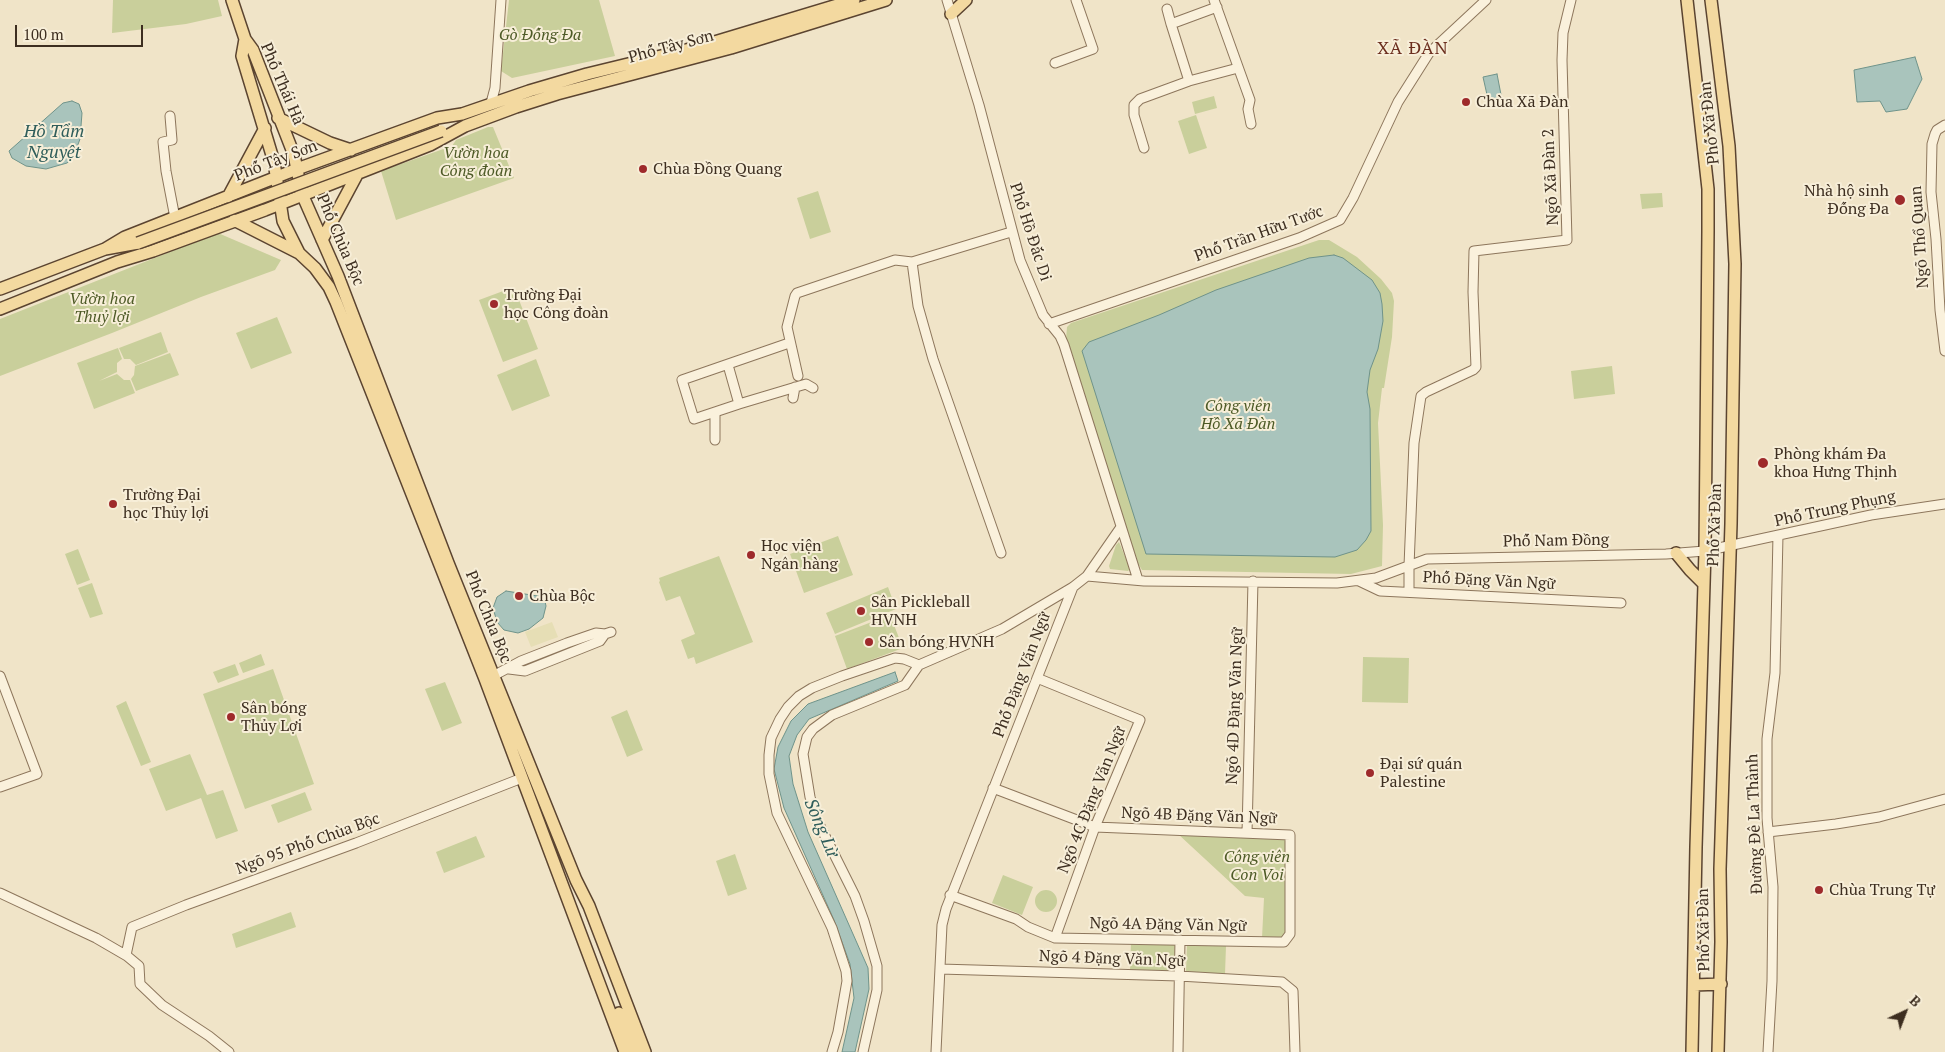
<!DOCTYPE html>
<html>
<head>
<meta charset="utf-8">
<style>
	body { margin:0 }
	#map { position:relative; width:1945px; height:1052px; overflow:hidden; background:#f0e4c8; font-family:"PT Serif",serif }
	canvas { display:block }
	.north { position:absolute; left:1880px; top:987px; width:50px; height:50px; -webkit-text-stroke:4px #f7eed8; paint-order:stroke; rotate:43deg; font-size:14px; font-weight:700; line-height:20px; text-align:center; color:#3d2e20 }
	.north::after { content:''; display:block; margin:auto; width:18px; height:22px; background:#3d2e20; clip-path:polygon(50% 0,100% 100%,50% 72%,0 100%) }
	.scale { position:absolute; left:15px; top:25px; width:128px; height:22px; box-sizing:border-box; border:2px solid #3d2e20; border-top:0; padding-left:6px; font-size:15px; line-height:18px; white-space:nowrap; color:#3d2e20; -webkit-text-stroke:4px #f7eed8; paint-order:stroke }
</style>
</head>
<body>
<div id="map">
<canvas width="1945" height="1052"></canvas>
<div class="north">B</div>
<div class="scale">100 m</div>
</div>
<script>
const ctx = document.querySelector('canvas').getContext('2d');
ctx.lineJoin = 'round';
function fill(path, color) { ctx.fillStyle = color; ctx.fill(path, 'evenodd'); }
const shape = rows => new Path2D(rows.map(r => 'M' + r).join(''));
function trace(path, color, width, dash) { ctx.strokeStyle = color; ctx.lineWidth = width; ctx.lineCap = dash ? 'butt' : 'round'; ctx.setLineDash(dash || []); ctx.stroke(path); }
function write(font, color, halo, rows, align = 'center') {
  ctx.font = font + ' "PT Serif",serif'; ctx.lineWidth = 4; ctx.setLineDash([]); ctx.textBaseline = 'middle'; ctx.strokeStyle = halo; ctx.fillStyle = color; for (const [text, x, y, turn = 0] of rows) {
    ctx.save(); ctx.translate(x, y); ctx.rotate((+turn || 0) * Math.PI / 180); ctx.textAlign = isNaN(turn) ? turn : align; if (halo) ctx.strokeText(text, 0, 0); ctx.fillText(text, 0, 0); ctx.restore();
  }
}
const farmland = shape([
	[552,622,558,637,531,647,525,632]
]);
const green = shape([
	[113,0,218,0,222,16,186,24,112,33],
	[509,0,599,0,615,56,512,78,501,71],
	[1214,96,1217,108,1195,114,1192,102],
	[1196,115,1207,148,1189,154,1178,121],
	[488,127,493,127,514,178,396,220,381,171,452,146,456,140],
	[818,191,831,232,810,239,797,198],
	[1662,193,1663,207,1642,209,1640,194],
	[218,233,281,260,275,270,201,297,112,333,0,376,0,319],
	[1319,240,1329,240,1357,257,1381,279,1392,293,1394,301,1392,337,1384,388,1382,388,1378,423,1383,525,1382,566,1351,574,1142,570,1137,562,1066,340,1067,327,1071,323],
	[514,287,538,349,503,362,479,300],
	[277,317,292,353,251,369,236,333],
	[161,332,168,352,136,365,130,359,124,359,119,348],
	[118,348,122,359,117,363,117,372,99,381,117,374,124,380,130,380,135,393,94,409,77,363],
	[170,353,179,375,136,391,131,379,134,375,135,366],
	[536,359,550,396,512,411,497,375],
	[1612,366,1615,394,1574,399,1571,371],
	[838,536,853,575,804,593,790,554],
	[1119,542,1130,569,1128,571,1110,569,1109,566,1116,545],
	[78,549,90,580,77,585,65,554],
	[719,556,753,642,696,664,694,657,688,659,681,640,695,634,680,596,666,601,659,582,660,581,659,578],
	[92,583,103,614,90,618,78,588],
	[888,587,896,609,835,634,826,613],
	[890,615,903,648,847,669,835,636],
	[261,654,265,665,243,673,239,663],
	[1363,657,1409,658,1408,703,1362,702],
	[235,664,239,675,218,683,213,672],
	[273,669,314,784,245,809,203,694],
	[445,682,462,723,442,731,425,689],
	[126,701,151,762,141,766,116,706],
	[627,710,643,750,627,757,611,717],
	[190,754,207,795,223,790,238,831,216,839,201,798,166,811,149,769],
	[305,792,312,810,278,823,271,805],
	[1178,834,1287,838,1286,934,1282,938,1262,938,1264,898,1245,896],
	[476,836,485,857,444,873,436,852],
	[735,854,747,889,728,896,716,861],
	[1003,875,1033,887,1022,915,992,903],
	'1035 901a11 11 0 1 1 22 0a11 11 0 1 1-22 0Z',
	[291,912,296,927,236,948,232,934],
	[1131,943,1175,945,1174,971,1130,970],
	[1187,945,1226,946,1225,974,1186,972]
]);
const water = shape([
	[1915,57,1922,79,1907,109,1886,112,1880,101,1857,102,1854,70,1915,57],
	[1497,74,1503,105,1490,108,1483,77,1497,74],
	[72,101,79,104,82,113,80,139,73,158,67,163,46,169,26,166,12,158,9,151,63,103,72,101],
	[1334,255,1343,258,1372,280,1380,293,1382,304,1383,321,1378,349,1370,370,1367,392,1370,409,1371,531,1366,540,1357,550,1335,557,1146,554,1082,351,1089,342,1159,315,1216,290,1309,258,1334,255],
	[506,591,544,597,546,606,543,618,529,629,518,633,504,630,497,622,493,608,497,597,506,591],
	[895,672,898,681,809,719,797,735,789,756,793,784,808,832,868,968,869,989,855,1052,842,1052,854,998,850,964,834,920,784,808,774,769,778,747,791,721,808,704,895,672]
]);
const minor = shape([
	[947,0,979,105,1020,260,1043,315,1060,336,1064,345,1138,580],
	[1214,0,1250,100,1248,109,1251,124],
	[1167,9,1171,24],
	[1055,63,1093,49,1076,0],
	[1189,81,1171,24,1217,7],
	[491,103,495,88,501,0],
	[170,116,172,140,163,142,166,171,175,218],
	[1945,125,1937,130,1935,134,1932,144,1931,192,1936,239,1940,310,1945,351],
	[1144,148,1134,115,1134,105,1140,99,1189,81,1238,68],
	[912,262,918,306,933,359,1001,553],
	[1049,324,1299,238,1340,220,1353,198,1398,102,1429,53,1486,0],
	[798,376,787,327,795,296,797,293,895,260,912,262,1011,232],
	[793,398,795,387],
	[739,404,806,384,813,388],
	[715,412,694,419,682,380,789,343],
	[715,440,715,412,739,404,728,365],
	[1087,576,1144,581,1337,583,1376,578,1427,559,1666,554,1705,551,1871,515,1945,504],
	[1359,581,1380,591,1621,603],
	[1409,592,1409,566,1414,443,1421,396,1426,392,1473,370,1476,367,1473,292,1474,251,1567,240,1562,60,1563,33,1571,0],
	[509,669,525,671,600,641,605,634],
	[495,675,521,661,567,643,596,633,605,634,611,632],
	[0,676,37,774,0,787],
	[1037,678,1140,720,1095,827,1055,938],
	[1768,832,1836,824,1879,817,1945,799],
	[1247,833,1253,581],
	[0,893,96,938,127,956,139,966,140,984,162,1005,209,1036,229,1052],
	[950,895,1016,919,1028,927,1055,938,1278,942,1284,942,1290,934,1290,835,1095,827,993,788],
	[126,955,132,927,186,905,356,843,522,778],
	[940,969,1179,976,1282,982,1293,991,1295,1052],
	[832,1052,838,1032,847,981,846,971,832,928,777,813,769,774,769,755,771,738,780,719,788,707,799,696,812,688,842,676,895,658,904,659,919,665],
	[863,1052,877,990,877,966,864,921,855,896,817,820,810,797,803,754,807,737,813,729,832,715,905,685,919,665,1002,629,1073,587,1087,576,1121,527],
	[936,1052,942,925,946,909,1073,587],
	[1178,1052,1180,940],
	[1768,1052,1772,981,1773,887,1767,818,1767,739,1775,673,1778,535]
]);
const major = shape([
	[232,0,245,39,253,50,294,155,302,194,338,276,448,563,576,880,589,906,645,1052],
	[1687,0,1708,189,1708,231,1705,551,1696,847,1692,1052],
	[1711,0,1729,146,1735,264,1731,524,1720,869,1721,942,1718,1052],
	[951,14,966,0],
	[245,39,242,56,274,162,283,221,299,253,315,268,329,287,336,302,485,679,625,1052],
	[278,118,330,143,351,150],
	[228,197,265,128],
	[234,220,299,253],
	[322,240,359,171],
	[105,249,125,237,297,169,437,118,462,114,529,91,587,74,698,47,854,0],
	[0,289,105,249,138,243],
	[0,309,117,262,153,251,265,210,430,145,465,126,516,107,557,94,731,48,886,0],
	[1676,553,1690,570,1703,583],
	[1694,985,1721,984],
	[619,1013,635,1052]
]);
const majorBridge = shape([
	[138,243,441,131]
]);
const markers = [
	[1466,102,5,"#9e2a2b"],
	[643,169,5,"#9e2a2b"],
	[1900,200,6,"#9e2a2b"],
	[494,304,5,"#9e2a2b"],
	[1763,463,6,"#9e2a2b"],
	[113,504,5,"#9e2a2b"],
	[751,555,5,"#9e2a2b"],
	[519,596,5,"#9e2a2b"],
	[861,611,5,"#9e2a2b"],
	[869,642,5,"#9e2a2b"],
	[231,717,5,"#9e2a2b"],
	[1370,773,5,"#9e2a2b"],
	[1819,890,5,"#9e2a2b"]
];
const parkNames = [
	["Gò Đống Đa",540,35],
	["Vườn hoa",476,153],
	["Công đoàn",476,171],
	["Vườn hoa",102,299],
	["Thuỷ lợi",102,317],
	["Công viên",1238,406],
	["Hồ Xã Đàn",1238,424],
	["Công viên",1257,857],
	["Con Voi",1257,875]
];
const streetNames = [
	["Phố Tây Sơn",671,47,-15],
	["Phố Thái Hà",282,84,67],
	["Phố Xã Đàn",1710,123,-96],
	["Phố Tây Sơn",276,161,-21],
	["Ngõ Xã Đàn 2",1551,177,-93],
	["Phố Hồ Đắc Di",1030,232,72],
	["Phố Trần Hữu Tước",1259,234,-20],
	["Ngõ Thổ Quan",1920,237,-94],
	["Phố Chùa Bộc",340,240,67],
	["Phố Trung Phụng",1835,509,-12],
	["Phố Xã Đàn",1715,525,-88],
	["Phố Nam Đồng",1556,541,-1],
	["Phố Đặng Văn Ngữ",1489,581,3],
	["Phố Chùa Bộc",488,617,68],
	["Phố Đặng Văn Ngữ",1022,675,-69],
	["Ngõ 4D Đặng Văn Ngữ",1235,706,-88],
	["Ngõ 4C Đặng Văn Ngữ",1092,800,-68],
	["Ngõ 4B Đặng Văn Ngữ",1199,816,2],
	["Đường Đê La Thành",1755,824,-92],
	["Ngõ 95 Phố Chùa Bộc",308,844,-20],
	["Ngõ 4A Đặng Văn Ngữ",1168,925,1],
	["Phố Xã Đàn",1704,930,-91],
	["Ngõ 4 Đặng Văn Ngữ",1112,959,2]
];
const poiNames = [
	["Chùa Xã Đàn",1476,102],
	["Chùa Đồng Quang",653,169],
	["Nhà hộ sinh",1889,191,"right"],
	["Đống Đa",1889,209,"right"],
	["Trường Đại",504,295],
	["học Công đoàn",504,313],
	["Phòng khám Đa",1774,454],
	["khoa Hưng Thịnh",1774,472],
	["Trường Đại",123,495],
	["học Thủy lợi",123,513],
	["Học viện",761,546],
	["Ngân hàng",761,564],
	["Chùa Bộc",529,596],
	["Sân Pickleball",871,602],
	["HVNH",871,620],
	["Sân bóng HVNH",879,642],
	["Sân bóng",241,708],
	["Thủy Lợi",241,726],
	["Đại sứ quán",1380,764],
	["Palestine",1380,782],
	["Chùa Trung Tự",1829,890]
];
const neighbourhoodNames = [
	["XÃ ĐÀN",1413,49]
];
const waterNames = [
	["Hồ Tẩm",54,132],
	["Nguyệt",54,153],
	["Sông Lừ",821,828,67]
];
fill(farmland, '#e6deb5');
fill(green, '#c9cf9b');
fill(water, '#a9c4bc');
trace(water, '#6f938a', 1);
trace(minor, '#8d765c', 11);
trace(major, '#5b4430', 14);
trace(minor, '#faf1dc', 9);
trace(major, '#f3d9a0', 11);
trace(majorBridge, '#5b4430', 14, []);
trace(majorBridge, '#f3d9a0', 11);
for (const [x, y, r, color] of markers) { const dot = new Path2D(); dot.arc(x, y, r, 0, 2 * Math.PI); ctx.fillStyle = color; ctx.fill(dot); trace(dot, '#f7eed8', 2); }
write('italic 16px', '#4d5a26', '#f7eed8', parkNames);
write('16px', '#3d2e20', '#f7eed8', streetNames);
write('16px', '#3d2e20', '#f7eed8', poiNames, 'left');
ctx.letterSpacing = '1px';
write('18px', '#6b2e1e', '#f7eed8', neighbourhoodNames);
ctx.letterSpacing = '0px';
write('italic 18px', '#2f5d5a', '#f7eed8', waterNames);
</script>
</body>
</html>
